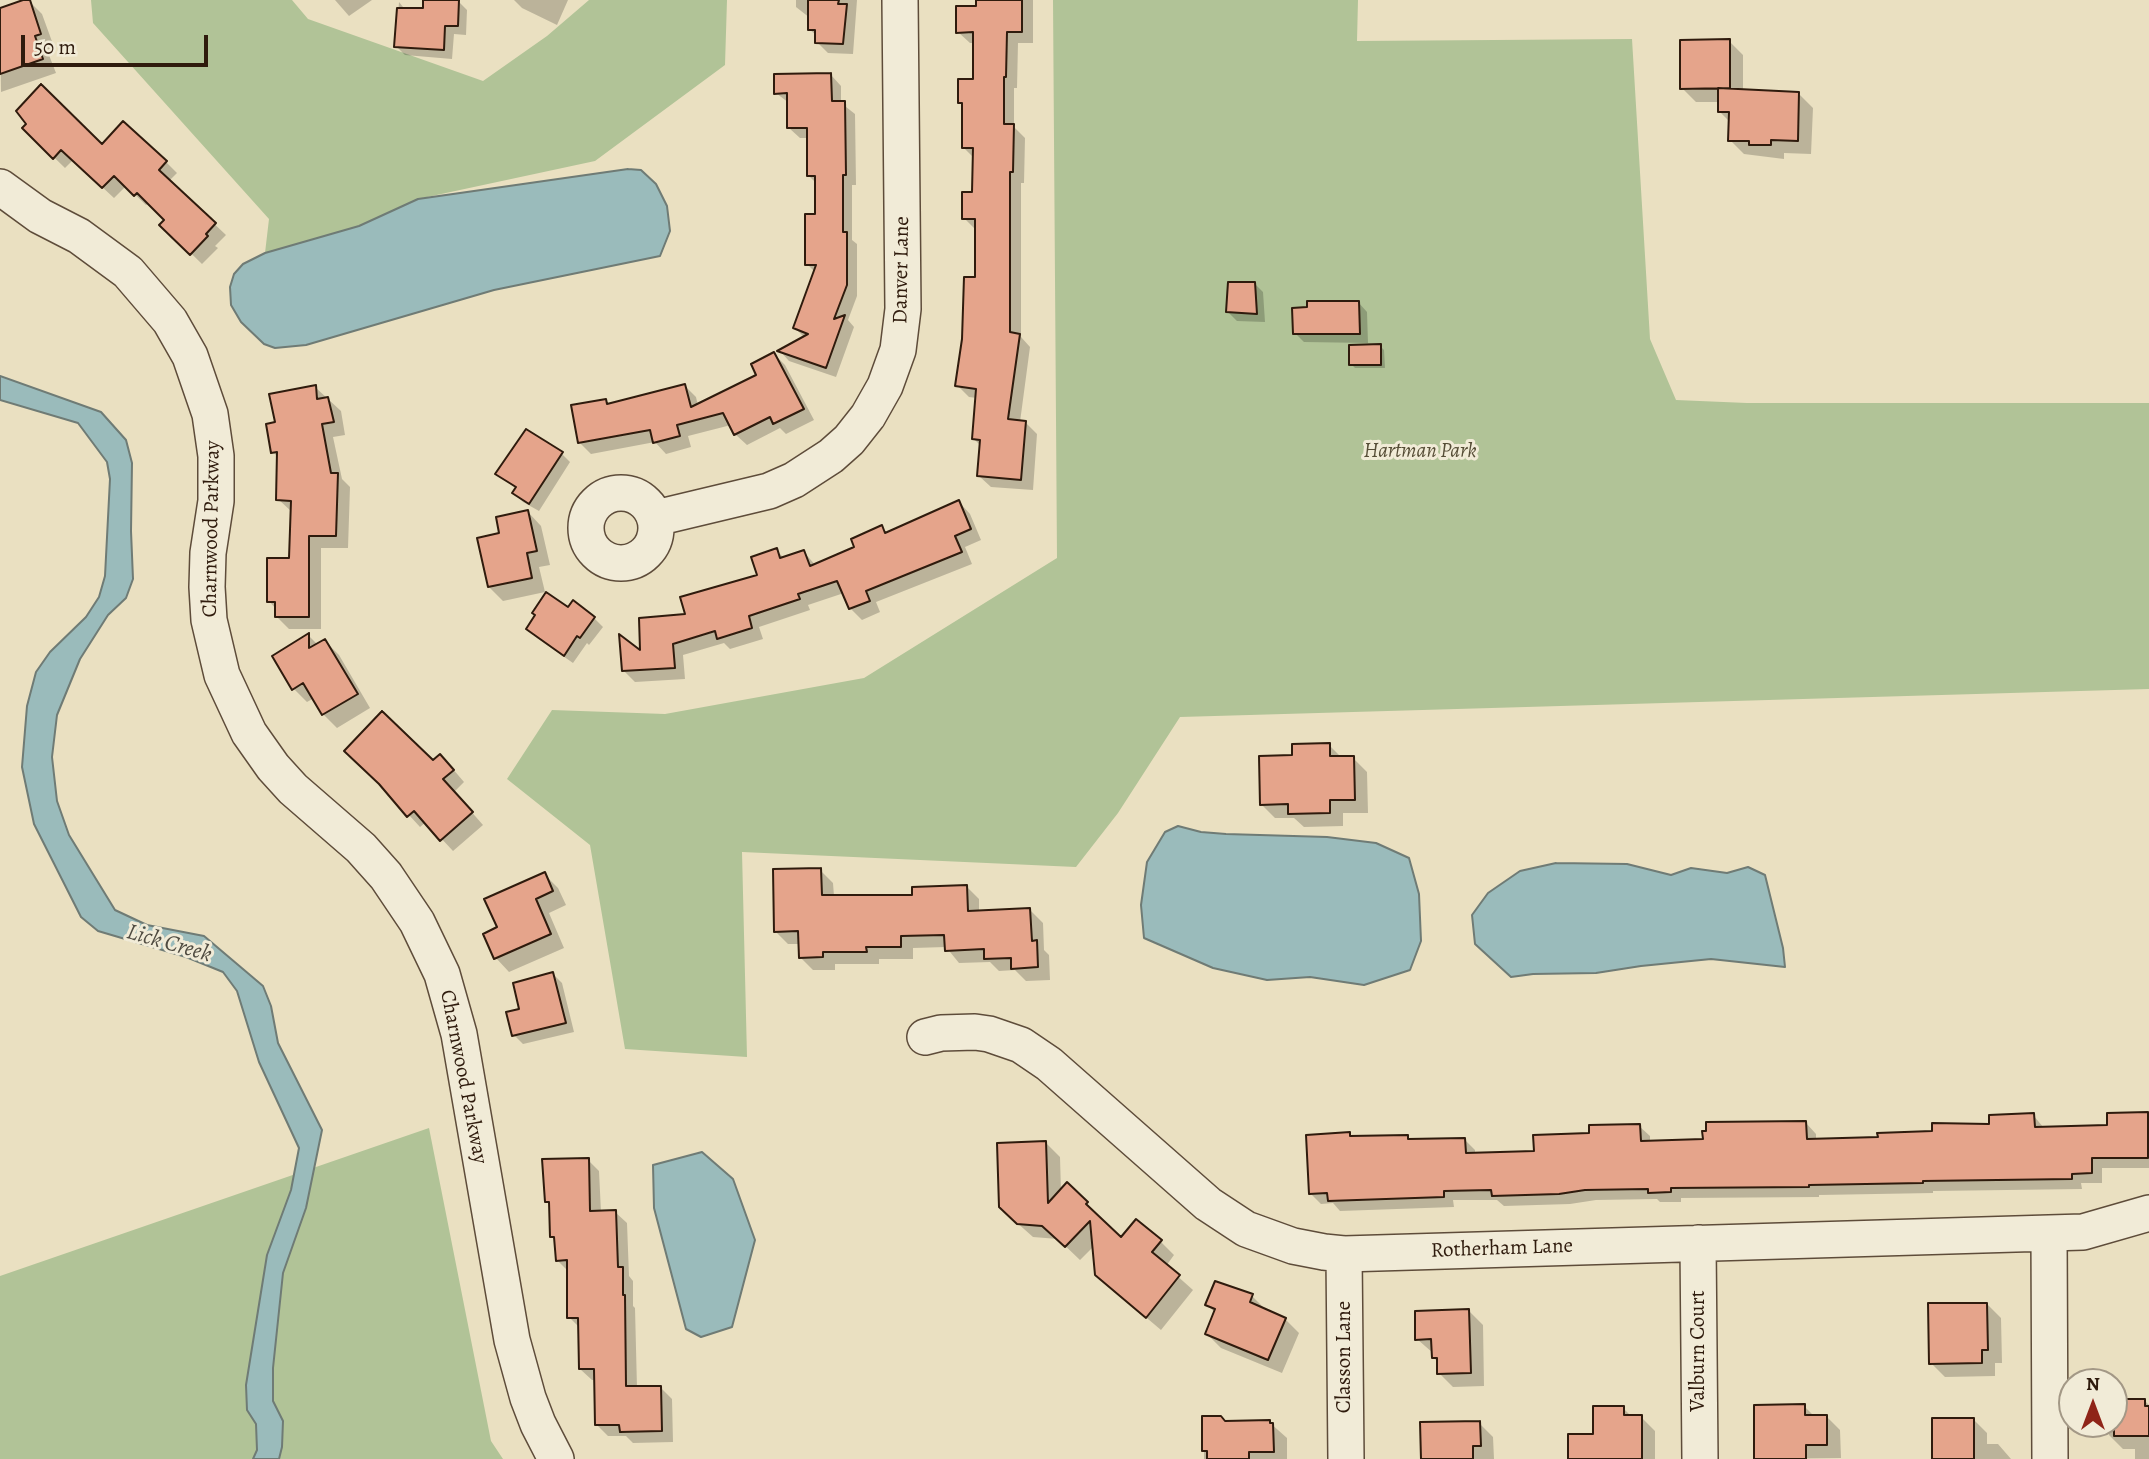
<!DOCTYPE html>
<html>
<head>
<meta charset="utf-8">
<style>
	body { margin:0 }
	#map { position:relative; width:2149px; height:1459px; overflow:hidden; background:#eae0c1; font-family:Alegreya,serif }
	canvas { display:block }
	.north { position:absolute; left:2058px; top:1368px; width:70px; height:70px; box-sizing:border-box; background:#f1ebd7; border:2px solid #a39886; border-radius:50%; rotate:0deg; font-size:19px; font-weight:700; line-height:28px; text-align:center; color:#2f1b0d }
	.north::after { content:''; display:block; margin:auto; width:24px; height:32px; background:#8f2418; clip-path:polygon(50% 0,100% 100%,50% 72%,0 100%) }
	.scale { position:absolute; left:21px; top:35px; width:187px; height:32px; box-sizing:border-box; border:4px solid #2f1b0d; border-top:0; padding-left:9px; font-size:21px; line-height:24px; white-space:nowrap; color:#2f1b0d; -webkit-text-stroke:5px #f1ebd7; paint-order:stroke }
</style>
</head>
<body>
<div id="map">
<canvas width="2149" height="1459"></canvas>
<div class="north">N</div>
<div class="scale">50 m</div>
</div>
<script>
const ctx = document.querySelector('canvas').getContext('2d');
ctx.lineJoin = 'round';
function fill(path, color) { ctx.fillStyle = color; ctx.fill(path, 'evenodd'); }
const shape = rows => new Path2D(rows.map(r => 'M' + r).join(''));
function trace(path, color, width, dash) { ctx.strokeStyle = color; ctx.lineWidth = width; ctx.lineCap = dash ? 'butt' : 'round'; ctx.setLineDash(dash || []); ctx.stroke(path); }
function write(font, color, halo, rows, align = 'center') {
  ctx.font = font + ' Alegreya,serif'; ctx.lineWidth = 6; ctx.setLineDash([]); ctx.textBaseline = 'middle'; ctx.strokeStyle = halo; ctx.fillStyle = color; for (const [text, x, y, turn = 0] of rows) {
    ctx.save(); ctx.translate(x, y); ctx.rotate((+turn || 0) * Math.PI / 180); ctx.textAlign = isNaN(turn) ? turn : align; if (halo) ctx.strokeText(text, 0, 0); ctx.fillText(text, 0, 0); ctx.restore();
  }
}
const green = shape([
	[91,0,292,0,308,19,483,81,547,36,589,0,727,0,725,65,595,161,418,199,359,226,265,253,269,219,93,23],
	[1053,0,1358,0,1357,41,1632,39,1650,339,1676,400,1747,403,2149,403,2149,689,1180,717,1118,813,1076,867,742,852,747,1057,625,1049,590,845,507,779,552,710,665,714,864,678,1057,558],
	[429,1128,491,1441,503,1459,0,1459,0,1276]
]);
const water = shape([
	[628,169,641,170,656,184,667,206,670,231,660,256,494,290,306,345,275,348,264,344,241,322,231,305,230,287,234,274,243,264,265,253,359,226,418,199,628,169],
	[0,376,101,412,126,440,132,463,131,531,133,579,126,598,108,615,80,659,57,715,52,757,57,801,69,835,115,910,147,925,204,936,263,986,271,1006,278,1043,322,1130,306,1208,283,1273,273,1368,273,1401,283,1421,282,1447,279,1459,253,1459,257,1450,256,1424,247,1410,246,1385,267,1255,291,1190,299,1148,259,1062,237,991,223,972,186,957,98,931,81,917,34,824,22,767,27,706,36,672,50,652,86,617,99,597,105,576,110,479,107,462,78,423,0,400,0,376],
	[1178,826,1201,832,1226,834,1327,837,1376,843,1409,858,1419,894,1421,941,1410,970,1364,985,1310,977,1267,980,1213,968,1144,938,1141,905,1147,862,1165,832,1178,826],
	[1556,863,1627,864,1671,875,1691,868,1727,873,1748,867,1765,875,1783,948,1785,967,1711,959,1641,966,1596,973,1533,974,1511,977,1475,944,1472,915,1488,893,1520,871,1556,863],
	[702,1152,733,1179,755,1240,732,1327,701,1337,686,1329,654,1208,653,1165,702,1152]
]);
const shadow = shape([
	[28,0,42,14,54,47,47,50,56,73,1,92,0,10],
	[335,0,372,0,349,16],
	[425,0,458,1,467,10,466,35,454,34,452,59,405,55,396,46,399,2,423,32],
	[514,0,568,0,557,25,522,8],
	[796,0,857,0,853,54,828,53,817,42,817,36,809,29,810,18,796,7],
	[978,0,1033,0,1033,43,1018,43,1017,88,1014,88,1014,127,1025,138,1024,183,1021,183,1021,337,1030,347,1020,422,1025,422,1037,434,1033,490,991,487,979,476,981,446,974,439,977,398,969,397,957,385,977,278,977,231,964,218,974,194,974,158,963,147,964,106,960,102,975,81,975,43,970,43,958,32,978,7],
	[1729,41,1743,55,1743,91,1799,94,1813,108,1811,154,1784,153,1784,159,1744,154,1730,140,1730,122,1719,111,1719,102,1696,102,1682,88],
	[831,75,841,86,841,103,855,114,856,185,852,185,852,240,857,244,857,296,848,320,854,327,836,377,789,361,780,351,805,338,795,328,815,272,807,264,816,216,816,183,808,175,808,138,800,138,789,128,789,103,776,93],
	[24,128,166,162,177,173,169,181,226,235,215,246,218,248,202,264,162,225,166,220,149,203,146,205,126,186,114,198,73,160,65,168],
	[1254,283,1263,292,1265,322,1237,321,1228,312],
	[1358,302,1367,312,1368,343,1304,342,1295,333],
	[1380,346,1384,350,1385,368,1355,368,1351,364],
	[774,354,785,365,814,420,786,434,780,428,747,445,735,434,731,425,688,436,691,447,666,454,655,442,591,454,579,442,605,401,610,405,685,386,696,397,698,406,759,375],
	[315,387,341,411,345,435,333,437,342,479,350,487,348,548,321,548,321,629,289,629,276,616,276,609,269,601,291,560,292,512,278,499,279,458,273,452,277,424],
	[561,453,570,462,539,511,523,502,514,493,516,489,498,474],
	[959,502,970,514,981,540,965,547,972,564,876,602,880,612,862,620,850,608,844,593,808,605,810,610,759,627,763,639,730,649,724,643,683,655,685,679,635,682,624,671,687,616,760,577,776,550,784,558,804,552,816,566,856,548,881,527,887,533],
	[528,512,541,526,550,565,539,567,545,592,503,601,489,587,501,534],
	[568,609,594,618,603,627,589,645,587,643,573,663,537,638,528,629],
	[308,635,318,645,325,641,339,655,370,708,337,728,323,714,314,698,307,702,294,689],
	[1329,745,1342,758,1353,758,1367,772,1368,813,1343,813,1343,826,1304,827,1294,818,1275,818,1261,804,1293,757],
	[433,763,452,768,464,782,454,792,483,825,453,851,426,822,420,827,409,815],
	[820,870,833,883,834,896,914,896,966,886,979,899,979,912,1030,910,1043,923,1044,950,1049,955,1050,980,1026,981,1015,970,999,971,990,962,959,963,946,947,913,948,913,959,879,959,879,964,835,964,835,970,813,970,800,957,800,944,788,944,775,931],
	[544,874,558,888,566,905,549,913,564,948,509,972,496,958,499,928],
	[553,974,562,983,574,1032,523,1044,514,1035,522,1011],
	[2149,1113,2149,1168,2102,1168,2102,1183,2081,1183,2082,1189,1933,1191,1933,1193,1819,1195,1819,1197,1681,1198,1681,1202,1660,1202,1657,1199,1596,1200,1570,1204,1504,1206,1497,1200,1453,1200,1454,1207,1340,1211,1333,1203,1321,1204,1310,1193,1349,1134,1353,1138,1407,1136,1412,1141,1465,1140,1475,1150,1475,1155,1535,1153,1591,1135,1639,1126,1650,1136,1650,1142,1704,1141,1806,1123,1816,1134,1816,1141,1879,1139,1933,1132,1991,1126,2033,1115,2044,1128,2109,1126,2109,1114],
	[1046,1143,1060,1157,1061,1192,1068,1185,1122,1239,1160,1241,1174,1255,1166,1266,1193,1290,1161,1330,1096,1275,1094,1246,1080,1260,1058,1239,1033,1237,1015,1221],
	[588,1160,599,1171,601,1212,615,1212,627,1223,629,1276,633,1281,633,1306,635,1308,637,1388,660,1387,672,1399,673,1442,633,1443,626,1436,608,1436,597,1425,596,1380,592,1380,580,1369,580,1328,569,1317,569,1272,557,1260,556,1241,552,1237,551,1205,547,1201],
	[1252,1296,1266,1310,1285,1319,1299,1333,1282,1373,1221,1348,1207,1334,1215,1313,1207,1304],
	[1987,1304,2001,1318,2002,1363,1995,1363,1995,1376,1945,1377,1931,1363],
	[1469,1311,1483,1325,1484,1386,1453,1387,1439,1373,1439,1363,1434,1358,1433,1353,1417,1339],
	[2114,1400,2144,1400,2149,1405,2149,1459,2135,1459,2135,1449,2123,1449,2109,1435,2109,1424,2114,1424],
	[1804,1406,1815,1417,1826,1416,1840,1430,1841,1458,1756,1459],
	[1623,1408,1632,1417,1641,1417,1655,1431,1655,1459,1570,1459],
	[1204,1418,1225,1423,1269,1422,1287,1438,1287,1459,1204,1459],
	[1973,1419,1987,1433,1987,1444,1998,1444,2011,1459,1934,1459],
	[1479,1423,1493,1437,1494,1459,1422,1459]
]);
const building = shape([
	[23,0,30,0,41,34,35,36,43,59,0,74,0,8,23,0],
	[423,0,459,0,458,26,445,26,444,50,394,47,397,8,423,8,423,0],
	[808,0,839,0,838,4,847,4,843,44,815,43,815,30,808,30,808,0],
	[976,0,1022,0,1022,32,1007,32,1006,77,1004,77,1004,124,1014,124,1013,172,1010,172,1010,332,1020,334,1008,419,1026,421,1021,480,977,476,980,440,972,439,976,389,955,386,962,339,964,277,975,277,975,219,962,219,962,192,972,192,973,148,962,148,962,103,958,103,958,79,973,79,973,32,956,33,956,6,976,6,976,0],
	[1730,39,1730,88,1680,89,1680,40,1730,39],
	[831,73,832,101,845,101,846,175,843,175,843,232,847,232,847,285,834,319,845,315,826,368,777,351,808,334,793,328,816,265,805,265,805,214,815,214,815,176,807,176,807,128,787,128,787,93,774,94,774,74,831,73],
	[41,84,102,144,123,121,167,161,159,170,216,223,206,234,208,236,190,255,159,225,164,220,137,193,134,196,114,176,102,188,61,150,53,159,22,128,26,124,16,111,41,84],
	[1718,88,1799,92,1798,141,1771,140,1771,145,1749,145,1749,141,1728,141,1729,112,1718,112,1718,88],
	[1228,282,1255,282,1257,314,1226,312,1228,282],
	[1307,301,1359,301,1360,334,1293,334,1292,308,1307,307,1307,301],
	[1381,344,1381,365,1349,365,1349,345,1381,344],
	[774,352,804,409,773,424,770,417,734,435,723,413,677,425,680,436,653,443,650,430,578,443,571,405,606,399,607,404,685,384,691,407,756,375,751,364,774,352],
	[316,385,317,399,328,397,334,422,322,424,331,473,338,473,336,536,309,536,309,617,275,617,275,602,267,602,267,558,289,558,291,501,276,500,277,452,271,453,266,424,275,422,269,394,316,385],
	[526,429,563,452,529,504,512,493,516,487,495,474,526,429],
	[959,500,971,529,955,536,962,552,866,591,870,601,849,609,837,581,798,594,800,599,749,616,752,628,717,639,715,631,673,644,675,668,622,671,619,634,640,650,639,618,685,614,680,597,757,575,751,557,777,548,780,558,804,550,810,566,854,547,851,539,882,525,885,533,959,500],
	[528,510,537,551,527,553,532,578,488,587,477,538,499,533,496,517,528,510],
	[546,592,568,607,573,600,595,617,580,638,577,636,564,656,526,629,535,615,532,613,546,592],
	[309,633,309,648,325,639,358,694,322,715,303,683,292,690,272,656,309,633],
	[382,711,433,760,440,754,454,770,443,779,473,812,440,841,414,811,407,817,379,784,344,751,382,711],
	[1330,743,1330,756,1354,756,1355,800,1330,800,1330,813,1288,814,1288,804,1260,805,1259,756,1292,755,1292,744,1330,743],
	[821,868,822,895,912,895,912,887,967,885,968,911,1030,908,1032,941,1037,940,1038,967,1011,969,1011,958,984,959,984,949,945,951,944,935,901,936,901,947,866,947,867,952,823,952,823,957,799,958,798,931,774,932,773,869,821,868],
	[545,872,553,891,536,899,551,934,494,959,483,934,497,927,484,899,545,872],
	[553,972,566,1023,512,1036,506,1012,519,1009,513,983,553,972],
	[2148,1112,2148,1158,2092,1158,2092,1173,2072,1174,2072,1179,1923,1181,1923,1183,1809,1185,1809,1187,1671,1188,1671,1192,1648,1193,1648,1189,1585,1190,1559,1194,1492,1196,1491,1190,1444,1191,1444,1197,1328,1201,1327,1193,1309,1194,1306,1135,1350,1132,1350,1136,1408,1135,1408,1139,1465,1138,1466,1153,1534,1151,1533,1135,1589,1133,1589,1125,1640,1124,1641,1141,1703,1139,1702,1131,1706,1131,1706,1122,1806,1121,1807,1139,1878,1137,1877,1133,1932,1131,1932,1123,1989,1124,1989,1115,2034,1113,2035,1127,2107,1125,2107,1113,2148,1112],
	[1046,1141,1048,1203,1067,1182,1088,1202,1086,1204,1121,1237,1136,1219,1162,1240,1152,1252,1180,1275,1146,1318,1095,1275,1090,1221,1065,1247,1042,1226,1017,1224,999,1207,997,1143,1046,1141],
	[589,1158,590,1211,616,1210,618,1267,623,1267,623,1295,625,1295,626,1386,661,1386,662,1431,620,1432,619,1425,595,1425,594,1369,579,1369,578,1318,567,1318,567,1260,556,1261,554,1237,550,1237,549,1202,545,1202,542,1159,589,1158],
	[1215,1281,1253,1294,1250,1302,1286,1318,1268,1360,1205,1334,1215,1309,1205,1305,1215,1281],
	[1928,1303,1987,1303,1988,1350,1982,1350,1982,1363,1929,1364,1928,1303],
	[1469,1309,1471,1373,1437,1374,1437,1358,1432,1358,1431,1339,1415,1340,1415,1311,1469,1309],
	[2114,1399,2145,1399,2145,1406,2149,1406,2149,1436,2114,1436,2114,1399],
	[1805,1404,1805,1415,1827,1415,1827,1445,1806,1445,1806,1459,1754,1459,1754,1405,1805,1404],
	[1593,1406,1624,1406,1624,1415,1642,1415,1642,1459,1568,1459,1568,1434,1593,1434,1593,1406],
	[1202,1416,1221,1416,1225,1421,1270,1420,1270,1423,1273,1423,1274,1452,1249,1452,1249,1459,1207,1459,1207,1451,1202,1451,1202,1416],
	[1932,1418,1974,1418,1974,1459,1932,1459,1932,1418],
	[1480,1421,1481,1446,1473,1446,1473,1459,1421,1459,1420,1422,1480,1421]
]);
const minor = shape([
	[0,187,40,216,79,236,128,272,170,321,190,356,210,414,216,456,216,501,208,553,207,587,209,620,222,675,249,733,273,767,293,789,361,848,386,876,417,922,442,974,459,1034,512,1340,528,1398,538,1424,556,1459],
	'586 528a35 35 0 1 1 70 0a35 35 0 1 1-70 0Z',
	[656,518,769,491,794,480,831,456,849,440,868,416,885,386,898,350,903,309,900,0],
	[925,1037,941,1033,975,1032,989,1034,1021,1045,1049,1064,1208,1204,1246,1229,1293,1246,1324,1252,1344,1254,2049,1233,2083,1232,2149,1213],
	[2049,1233,2050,1459],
	[1698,1243,1700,1459],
	[1344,1254,1346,1459]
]);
const streetNames = [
	["Danver Lane",902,270,-89],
	["Charnwood Parkway",212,529,-89],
	["Charnwood Parkway",463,1077,79],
	["Rotherham Lane",1502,1249,-2],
	["Valburn Court",1699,1351,-90],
	["Classon Lane",1345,1357,-90]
];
const parkNames = [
	["Hartman Park",1420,452]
];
const waterNames = [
	["Lick Creek",169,944,16]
];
fill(green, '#b1c397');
fill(water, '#9abbbb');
trace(water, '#6f7b75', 2);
fill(shadow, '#0003');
fill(building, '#e5a48b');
trace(building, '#2f1b0d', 2);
trace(minor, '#5e4c3a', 38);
trace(minor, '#f1ebd7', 35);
write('21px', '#2f1b0d', '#f1ebd7', streetNames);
write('italic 21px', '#564d36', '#f1ebd7', parkNames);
write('italic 23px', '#4f4b41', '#f1ebd7', waterNames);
</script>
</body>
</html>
